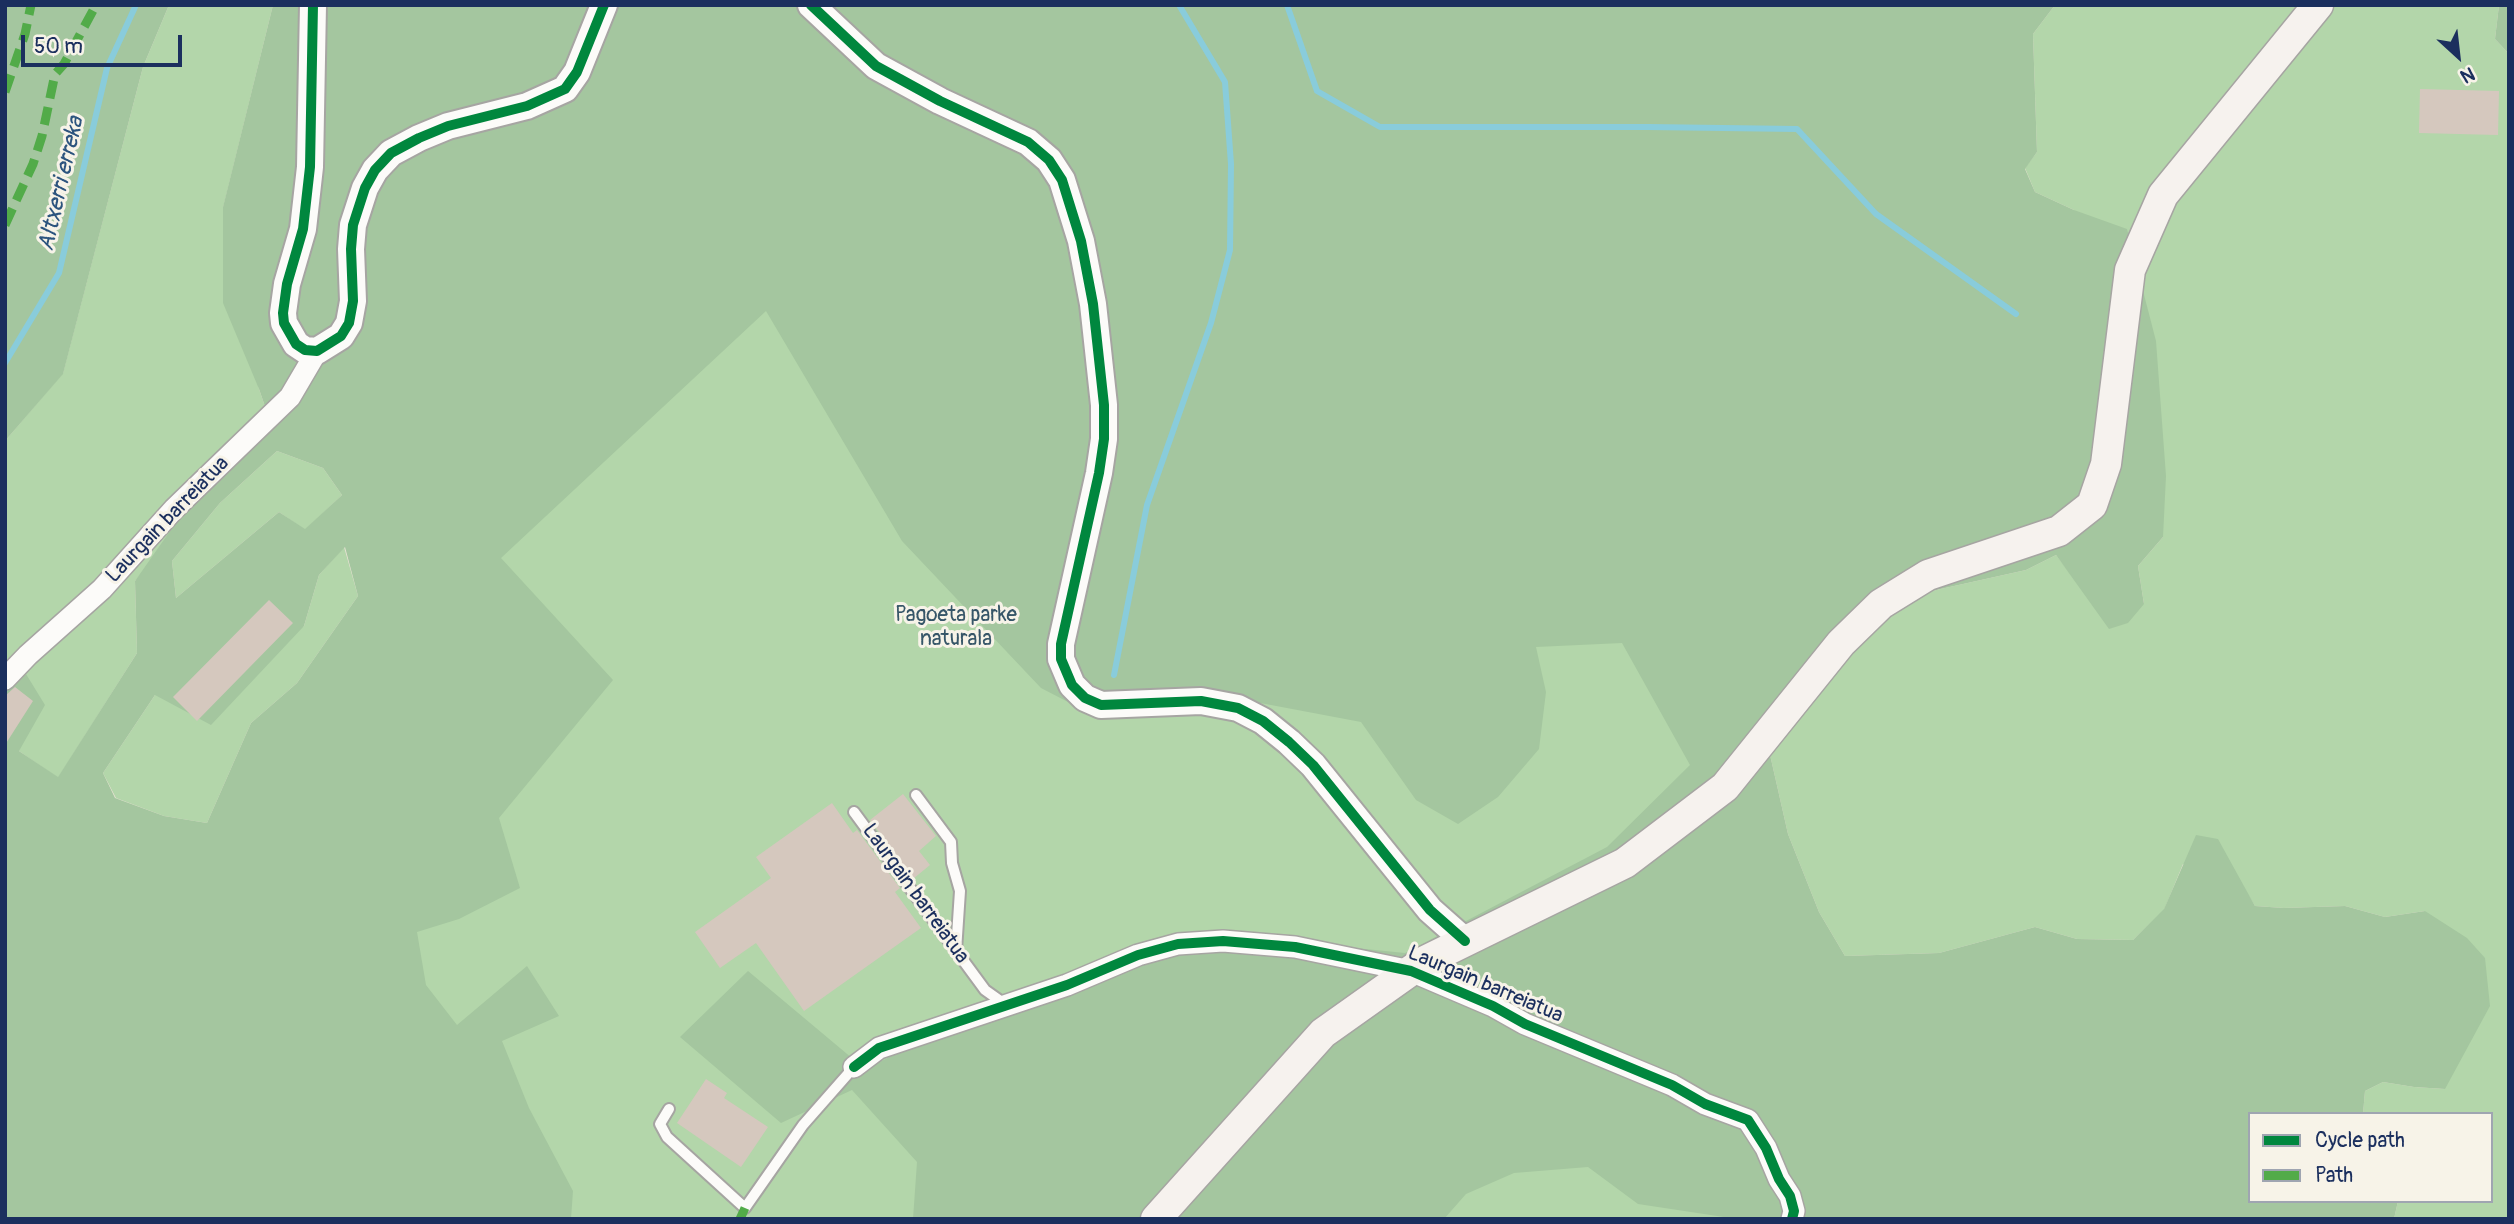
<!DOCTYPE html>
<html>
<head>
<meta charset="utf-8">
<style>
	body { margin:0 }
	#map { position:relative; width:2514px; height:1224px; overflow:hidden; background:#e9e2d4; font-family:Pangolin,sans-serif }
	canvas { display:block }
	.frame { position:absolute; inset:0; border:7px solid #1b2f5e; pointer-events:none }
	.legend { position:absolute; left:2248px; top:1112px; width:245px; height:91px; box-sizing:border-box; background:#f7f3e8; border:2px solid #9fa5b1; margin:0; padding:9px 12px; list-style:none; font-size:21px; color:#1b2f5e }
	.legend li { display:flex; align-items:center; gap:14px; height:35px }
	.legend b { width:35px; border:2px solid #9fa5b1 }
	.north { position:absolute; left:2423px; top:21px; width:70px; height:70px; -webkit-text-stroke:5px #f7f3e8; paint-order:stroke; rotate:153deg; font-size:19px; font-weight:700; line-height:28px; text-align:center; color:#1b2f5e }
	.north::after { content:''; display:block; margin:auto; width:24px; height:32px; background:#1b2f5e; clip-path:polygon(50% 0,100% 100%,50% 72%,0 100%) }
	.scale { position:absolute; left:21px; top:35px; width:161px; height:32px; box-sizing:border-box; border:4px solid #1b2f5e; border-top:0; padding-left:9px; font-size:21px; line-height:24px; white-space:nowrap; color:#1b2f5e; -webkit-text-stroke:5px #f7f3e8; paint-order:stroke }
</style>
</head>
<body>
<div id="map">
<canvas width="2514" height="1224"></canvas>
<div class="frame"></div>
<ul class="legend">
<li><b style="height:9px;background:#00873e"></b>Cycle path</li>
<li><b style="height:9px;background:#52ab49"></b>Path</li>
</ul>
<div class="north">N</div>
<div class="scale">50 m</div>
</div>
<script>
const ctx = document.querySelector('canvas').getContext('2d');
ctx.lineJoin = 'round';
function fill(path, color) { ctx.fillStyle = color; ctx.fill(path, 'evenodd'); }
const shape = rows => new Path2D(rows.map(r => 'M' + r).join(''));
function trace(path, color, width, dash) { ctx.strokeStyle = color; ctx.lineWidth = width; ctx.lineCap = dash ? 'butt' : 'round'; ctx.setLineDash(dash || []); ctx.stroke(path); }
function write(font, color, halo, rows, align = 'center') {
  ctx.font = font + ' Pangolin,sans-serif'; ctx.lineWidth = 6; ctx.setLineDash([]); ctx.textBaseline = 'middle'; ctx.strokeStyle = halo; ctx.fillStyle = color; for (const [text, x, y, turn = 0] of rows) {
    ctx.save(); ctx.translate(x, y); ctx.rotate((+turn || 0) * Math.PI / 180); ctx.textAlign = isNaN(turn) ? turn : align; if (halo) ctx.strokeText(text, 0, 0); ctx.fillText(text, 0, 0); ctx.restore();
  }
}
const green = shape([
	[169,5,273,5,223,208,259,389,271,424,135,581,137,653,58,778,19,751,26,674,5,690,5,441,63,373,143,67],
	[2055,5,2499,5,2495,39,2509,54,2509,1219,2394,1219,2398,1201,2491,1201,2491,1114,2363,1114,2365,1091,2383,1082,2414,1087,2445,1089,2425,911,2385,917,2345,906,2284,908,2255,906,2240,882,2183,864,2164,910,2133,940,2077,939,2035,927,1939,953,1845,956,1819,912,1788,834,1766,737,1859,635,1927,592,2026,570,2056,555,2074,578,2144,604,2138,566,2163,537,2074,210,2035,192,2025,168,2037,152,2033,34],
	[1440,149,1931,1219,5,1219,5,832,247,883,368,589,346,292],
	[277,451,323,468,342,495,305,530,279,512,176,598,172,561,220,503],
	[344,547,358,596,297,683,251,723,207,823,164,816,116,798,103,773,155,695,304,626,319,575]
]);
const forest = shape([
	[5,5,169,5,143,67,63,374,5,441],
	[273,5,2055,5,2033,34,2037,152,2025,169,2035,192,2074,210,2127,229,2156,341,2166,476,2163,537,2138,566,2144,604,2128,623,2109,629,2056,555,2026,570,1927,592,1858,635,1766,737,1788,834,1819,912,1845,956,1939,953,2035,927,2077,939,2133,940,2164,909,2196,835,2218,839,2255,906,2284,908,2345,906,2385,917,2425,911,2467,938,2485,958,2490,1006,2445,1089,2414,1087,2383,1082,2365,1091,2363,1114,2250,1114,2250,1201,2398,1201,2394,1219,1737,1219,1638,1204,1588,1167,1514,1173,1466,1194,1444,1219,913,1219,917,1162,852,1090,781,1123,680,1037,748,971,865,1069,910,1047,1206,933,1405,953,1607,847,1690,765,1622,643,1536,647,1546,692,1539,749,1498,797,1458,824,1416,800,1361,722,1218,695,1070,703,1041,688,902,541,766,311,501,558,613,680,499,818,520,888,459,919,417,932,426,985,457,1025,527,966,559,1016,502,1041,529,1108,573,1191,571,1219,5,1219,5,690,26,674,45,705,19,751,58,777,137,653,135,581,182,514,271,424,259,389,223,303,223,207],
	[277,451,323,468,342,495,305,529,279,512,176,598,172,561,220,503],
	[345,547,358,596,297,683,251,723,207,823,164,816,115,798,103,773,155,695,211,725,304,626,319,575],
	[2499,5,2509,5,2509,54,2495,39]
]);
const stream = shape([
	[1287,5,1317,91,1380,127,1648,127,1797,129,1876,214,2016,314],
	[5,363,59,273,107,68,136,5],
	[1114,675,1147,505,1211,323,1230,250,1231,164,1225,82,1179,5]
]);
const building = shape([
	[2420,89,2499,91,2498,135,2419,133],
	[269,600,293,623,197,721,173,697],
	[15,687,33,701,5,745,5,696],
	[903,794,936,836,919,851,930,865,913,879,870,820],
	[832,803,853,833,857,830,900,888,895,892,921,928,804,1011,756,943,720,968,695,932,771,878,756,857],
	[706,1079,727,1093,724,1098,768,1127,741,1167,677,1123]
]);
const service = shape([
	[916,795,951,842,952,863,960,891,956,951],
	[854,812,985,990,1006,1005],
	[669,1109,660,1124,667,1137,745,1208,803,1125,854,1067]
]);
const minor = shape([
	[5,679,28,655,102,589,174,509,290,397,317,351],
	[854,1067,879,1048,1067,985,1138,955,1178,944,1223,941,1295,947,1411,971,1493,1006,1525,1024,1672,1085,1705,1104,1748,1120,1766,1148,1779,1179,1790,1196,1794,1211,1792,1219]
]);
const tertiary = shape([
	[313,5,310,167,303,229,287,284,283,313,284,323,296,344,305,350,317,351,341,336,349,323,353,301,351,249,353,225,365,188,375,170,391,153,419,138,448,126,527,106,565,89,577,72,604,5],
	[811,5,876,66,940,101,1028,142,1049,160,1062,180,1081,241,1093,304,1104,405,1104,439,1099,473,1061,644,1061,659,1072,685,1085,698,1101,705,1201,701,1238,708,1263,721,1289,742,1313,765,1430,910,1465,941]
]);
const secondary = shape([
	[1156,1219,1323,1033,1423,962,1625,863,1725,787,1841,643,1881,604,1928,575,2059,531,2092,505,2106,464,2130,270,2163,195,2318,5]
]);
const quiet = shape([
	[5,92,25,34,31,5],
	[5,225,33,164,42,136,55,74,64,64,96,5],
	[740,1219,745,1208]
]);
const cycleway = shape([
	[313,5,310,167,303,229,287,284,283,313,284,323,296,344,305,350,317,351,341,336,349,323,353,301,351,249,353,225,365,188,375,170,391,153,419,138,448,126,527,106,565,89,577,72,604,5],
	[811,5,876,66,940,101,1028,142,1049,160,1062,180,1081,241,1093,304,1104,405,1104,439,1099,473,1061,644,1061,659,1072,685,1085,698,1101,705,1201,701,1238,708,1263,721,1289,742,1313,765,1430,910,1465,941],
	[854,1067,879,1048,1067,985,1138,955,1178,944,1223,941,1295,947,1411,971,1493,1006,1525,1024,1672,1085,1705,1104,1748,1120,1766,1148,1779,1179,1790,1196,1794,1211,1792,1219]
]);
const streetNames = [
	["Laurgain barreiatua",168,520,-46],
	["Laurgain barreiatua",915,894,54],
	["Laurgain barreiatua",1485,985,23]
];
const parkNames = [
	["Pagoeta parke",956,616],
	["naturala",956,640]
];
const waterNames = [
	["Altxerri erreka",62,184,-77]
];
fill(green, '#b3d6aa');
fill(forest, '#a4c69f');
trace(stream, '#89ccdb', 6);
fill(building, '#d5c8be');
trace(service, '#a6a5a2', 14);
trace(minor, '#a6a5a2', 24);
trace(tertiary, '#a6a5a2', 30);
trace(secondary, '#a6a5a2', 33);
trace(service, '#fcfbf9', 10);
trace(minor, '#fcfbf9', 21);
trace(tertiary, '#fcfbf9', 26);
trace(secondary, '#f6f2ee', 30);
trace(quiet, '#52ab49', 9, [18, 9]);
trace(cycleway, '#00873e', 10);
write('21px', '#1b2f5e', '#f7f3e8', streetNames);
write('21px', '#365668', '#f7f3e8', parkNames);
write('italic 23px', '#2c547e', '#f7f3e8', waterNames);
</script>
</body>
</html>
